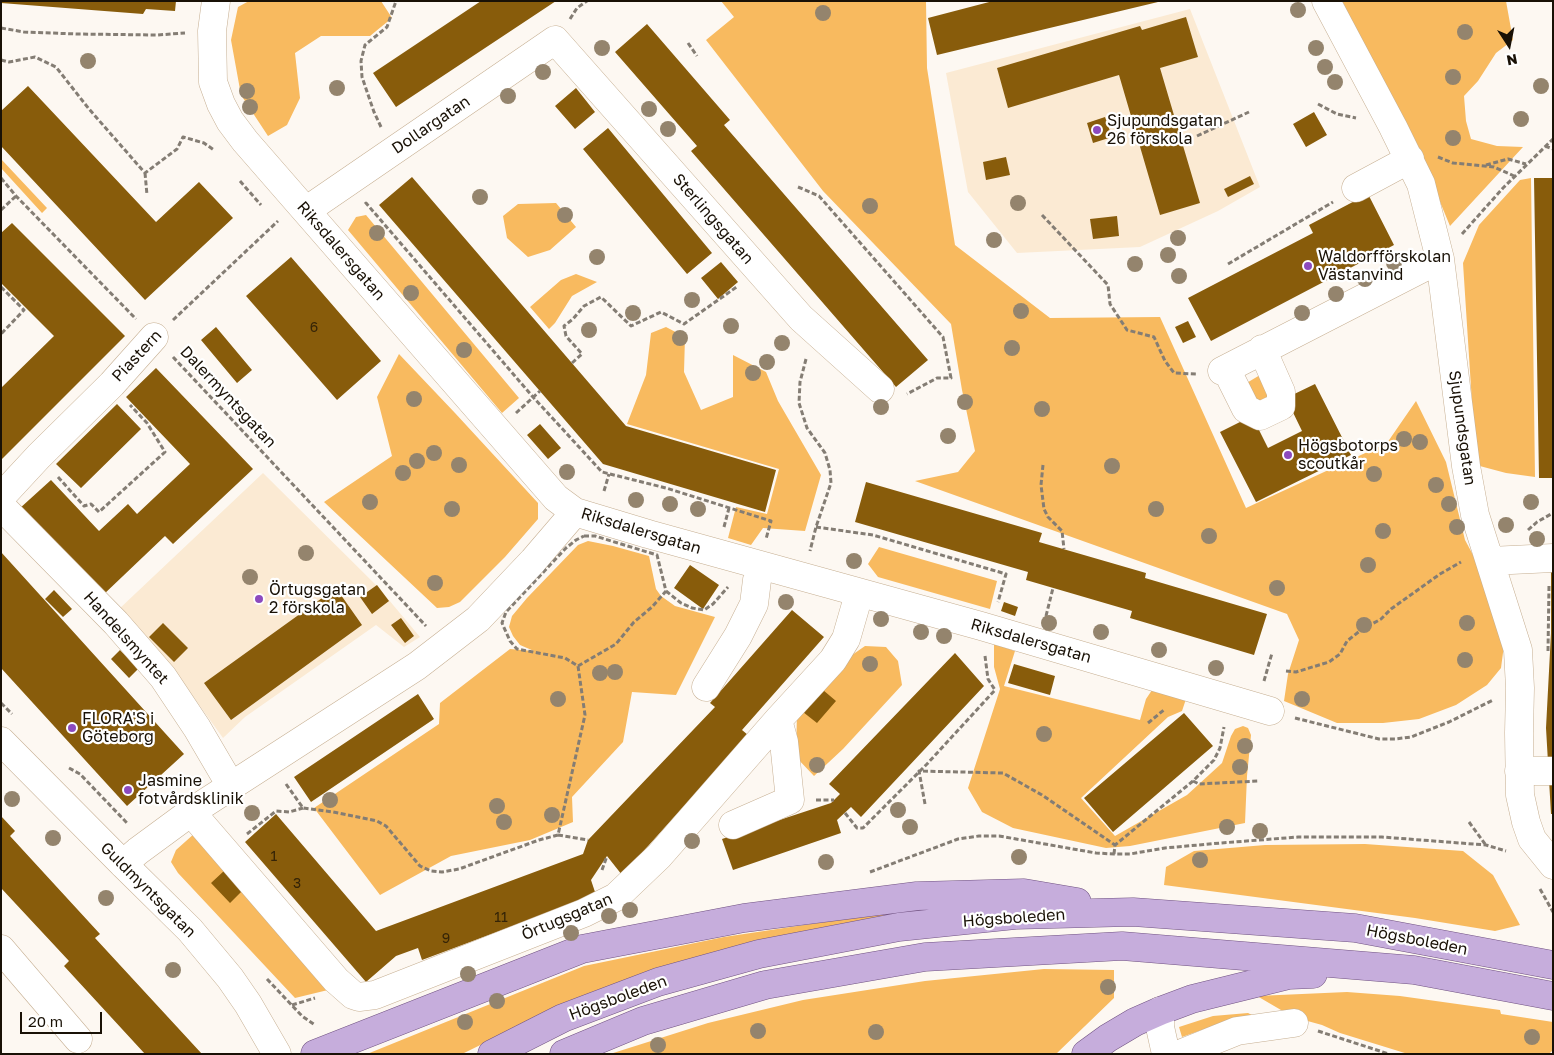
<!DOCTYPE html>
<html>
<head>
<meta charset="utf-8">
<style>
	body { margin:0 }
	#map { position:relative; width:1554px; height:1055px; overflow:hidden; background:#fdf8f2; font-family:"Golos Text",sans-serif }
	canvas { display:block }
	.frame { position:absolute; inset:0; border:2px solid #191106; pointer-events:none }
	.north { position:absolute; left:1484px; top:20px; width:50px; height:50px; -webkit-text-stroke:4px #fff; paint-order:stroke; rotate:169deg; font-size:14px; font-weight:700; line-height:20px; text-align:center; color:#191106 }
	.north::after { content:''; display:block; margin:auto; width:18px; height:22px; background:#191106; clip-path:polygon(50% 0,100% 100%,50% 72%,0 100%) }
	.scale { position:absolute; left:20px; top:1012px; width:82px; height:22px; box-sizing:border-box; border:2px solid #191106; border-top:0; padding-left:6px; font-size:15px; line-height:18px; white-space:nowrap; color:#191106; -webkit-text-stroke:4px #fff; paint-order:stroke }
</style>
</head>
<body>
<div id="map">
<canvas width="1554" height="1055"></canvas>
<div class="frame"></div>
<div class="north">N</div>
<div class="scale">20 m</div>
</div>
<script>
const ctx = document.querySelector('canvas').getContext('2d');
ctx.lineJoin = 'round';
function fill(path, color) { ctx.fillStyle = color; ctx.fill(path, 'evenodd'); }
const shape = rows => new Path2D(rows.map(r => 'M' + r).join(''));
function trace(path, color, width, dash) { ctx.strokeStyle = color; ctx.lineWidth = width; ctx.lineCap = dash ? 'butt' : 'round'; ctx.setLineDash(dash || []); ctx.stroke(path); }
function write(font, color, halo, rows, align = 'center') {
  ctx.font = font + ' "Golos Text",sans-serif'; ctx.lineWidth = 4.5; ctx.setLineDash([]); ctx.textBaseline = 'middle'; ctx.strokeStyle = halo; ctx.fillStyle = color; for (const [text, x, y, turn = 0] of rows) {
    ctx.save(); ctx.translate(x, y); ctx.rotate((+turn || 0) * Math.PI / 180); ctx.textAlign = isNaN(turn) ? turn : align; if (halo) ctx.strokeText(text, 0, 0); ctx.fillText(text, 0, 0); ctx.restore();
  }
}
const built = shape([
	[1190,9,1260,187,1218,211,1140,247,1017,253,968,192,946,73],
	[263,473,378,587,420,637,404,647,376,625,245,717,223,738,176,673,118,610]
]);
const green = shape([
	[249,1,381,1,392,18,370,36,321,36,295,53,300,98,287,125,268,136,241,95,231,40,238,7],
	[721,1,926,1,927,68,955,245,1050,318,1160,317,1246,508,1387,443,1416,401,1446,462,1465,540,1479,566,1504,645,1501,668,1487,685,1456,705,1419,719,1383,723,1337,723,1284,701,1288,674,1299,640,1287,614,915,481,958,472,975,451,962,390,951,324,823,191,706,40,734,17],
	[1342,1,1506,1,1513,40,1496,53,1478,81,1464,96,1466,121,1471,139,1497,146,1523,147,1450,226,1426,168],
	[1,159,47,208,42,213,1,168],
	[1531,178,1535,477,1506,473,1476,465,1463,263,1479,225,1520,180],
	[556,203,576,227,550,250,528,257,507,238,503,216,518,204],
	[366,215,519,398,502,413,348,230,356,217],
	[576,274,597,282,572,296,555,323,549,329,530,307,561,280],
	[666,327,685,337,684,372,701,410,733,397,733,355,766,372,778,401,821,475,805,531,763,528,751,545,728,538,736,507,767,514,779,469,627,424,646,375,651,333],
	[399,354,455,413,538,503,538,519,505,557,460,602,449,607,437,608,324,502,392,456,377,397],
	[1260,375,1276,392,1260,412,1245,384],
	[588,541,613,546,649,556,656,589,661,596,675,606,715,617,676,695,632,692,623,742,572,797,573,822,530,840,451,856,380,895,314,808,439,724,440,703,510,649,534,651,520,645,513,636,509,627,512,616,527,598,578,545],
	[879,547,997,581,990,609,878,577,868,564],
	[994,644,1015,651,1004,686,1140,720,1146,699,1152,690,1186,699,1182,711,1168,717,1081,798,1115,836,1187,795,1222,763,1231,736,1235,729,1243,726,1248,728,1251,735,1247,776,1245,823,1130,846,1106,848,1013,828,982,812,968,788,1000,689,994,667],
	[865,646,886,647,898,661,902,685,843,749,814,776,796,757,797,712,842,662],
	[195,833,328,990,295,998,178,873,171,862,176,850],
	[1365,844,1463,851,1493,875,1520,925,1495,931,1415,918,1164,885,1166,867,1194,851,1265,845],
	[911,909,910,914,507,1032,462,1054,367,1054,584,966,724,937],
	[1044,969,1114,970,1114,998,1056,1054,610,1054,708,1023,803,1000,925,981],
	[1347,992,1400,996,1500,1010,1501,1014,1553,1022,1553,1050,1549,1054,1408,1054,1340,1033,1322,1025,1293,1017,1257,996],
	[1248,1013,1258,1018,1216,1025,1182,1037,1179,1027,1213,1016]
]);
const building = shape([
	[1,1,176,1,175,11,146,9,143,14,1,3],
	[481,1,556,1,396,107,373,73],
	[993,1,1158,1,1158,2,937,55,928,18],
	[1186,17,1198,57,1160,68,1200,203,1160,215,1119,75,1008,108,997,68,1140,26,1142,30],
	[647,24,730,120,724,125,928,360,896,387,691,151,697,146,615,52],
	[28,86,156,222,199,182,233,218,145,300,1,146,1,111],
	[576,88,595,112,575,129,555,106],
	[1314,112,1327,135,1306,147,1293,124],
	[1105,117,1112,137,1093,143,1087,123],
	[608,128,712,253,687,274,583,149],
	[1006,157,1010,175,986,180,983,162],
	[1250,176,1254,184,1228,197,1224,189],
	[412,177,626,426,776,470,765,512,603,464,379,205],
	[1534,178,1553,178,1553,478,1539,478],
	[1368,194,1394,245,1211,341,1188,298,1313,233,1309,225],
	[1117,216,1119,236,1093,239,1090,219],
	[12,223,125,336,1,460,1,388,54,336,1,283,1,233],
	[291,257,381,361,337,400,246,296],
	[721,262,738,282,718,299,701,278],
	[1188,321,1196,337,1183,343,1175,327],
	[216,327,252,370,237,383,201,340],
	[156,368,253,469,173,544,165,536,102,596,19,509,51,480,99,531,128,504,137,514,190,464,126,397],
	[1315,384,1351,455,1256,502,1220,432,1252,416,1268,448,1302,431,1286,398],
	[117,404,141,429,81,488,56,464],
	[540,424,561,448,548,459,527,435],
	[866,482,1042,533,1039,542,1146,573,1145,578,1267,614,1254,655,1130,618,1132,611,1026,580,1028,572,855,522],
	[1,552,184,754,127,806,1,668],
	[690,565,719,585,703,609,674,588],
	[1551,567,1553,567,1553,814,1551,814,1546,728,1551,633],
	[377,585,389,601,372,614,360,597],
	[336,588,362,625,231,720,204,683],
	[54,590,72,609,63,617,45,599],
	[1004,602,1018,607,1015,616,1001,611],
	[792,610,824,637,742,730,748,735,622,875,607,856,591,880,596,895,422,960,418,948,396,956,366,982,245,842,276,814,376,931,583,854,588,840,715,707,710,703],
	[401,618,414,636,405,643,391,625],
	[163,623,188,648,174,662,149,637],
	[120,650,138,669,129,678,111,659],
	[955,653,984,686,861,817,851,807,837,820,841,833,733,870,722,839,831,803,840,794,829,784],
	[1014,664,1055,676,1050,695,1008,683],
	[823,690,836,701,817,723,803,712],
	[418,694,434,719,311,802,294,777],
	[1184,713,1213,746,1113,832,1084,798],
	[1,816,15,831,10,836,100,934,95,938,202,1054,145,1054,64,966,69,961,1,888],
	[225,870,243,890,230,903,211,883]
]);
const path = shape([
	[570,19,577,8,587,1],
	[1,28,24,32,77,34,157,35,185,33],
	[688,43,697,56],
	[1,60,9,62,35,57,56,67,89,109,145,173,177,149,183,137,204,143,214,150],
	[1318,104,1337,114,1356,118],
	[381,127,374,112,362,77,361,61,365,45,387,27,396,1],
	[1197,136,1249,112],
	[1545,146,1553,149],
	[1438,157,1453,163,1494,167,1514,176],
	[1486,165,1508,159,1526,164],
	[145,173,147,195],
	[1,178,16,196,136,319],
	[240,181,261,205],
	[798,187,819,196,943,337,951,378,937,378,907,394],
	[365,204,366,203,533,397,602,472,666,488,771,521,766,539],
	[1,210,16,196],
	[1042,215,1108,285,1110,304,1127,330,1154,337,1165,361,1174,373,1196,374],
	[1462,234,1503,188,1553,139],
	[1228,264,1333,202],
	[1,287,24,310,1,334],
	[173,320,278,221],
	[173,357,426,626],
	[806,359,800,382,799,403,807,428,825,453,830,470,831,483,816,527,810,551],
	[572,363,582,354,566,336,564,326,573,319,584,306,601,297,631,326,661,312,684,324,738,286],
	[516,413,540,391],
	[1043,465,1041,485,1044,509,1048,517,1062,531,1064,549],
	[58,477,84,506,91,504,99,512,165,452,147,423,130,405],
	[604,491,609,474],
	[724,527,729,508],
	[816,527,873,535,1006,574,998,602],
	[1528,530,1537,522,1553,513],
	[584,536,595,536,657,555,666,591,652,607,634,622,616,644,578,666,565,658,517,649,510,641,502,623,506,612,566,548,576,540,584,536],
	[666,591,681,603,692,608,704,610,713,604,728,587],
	[1046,616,1053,588],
	[1548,651,1549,585],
	[1286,671,1296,672,1329,662,1340,654,1347,641,1361,630,1381,619,1391,609,1440,574,1461,562],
	[1264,681,1272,653],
	[1,703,12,714],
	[1295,718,1379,739,1395,739,1411,737,1449,722,1493,700],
	[1148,723,1165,709],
	[69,768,80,774,128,824],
	[1193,781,1199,784,1259,781],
	[286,784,303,808,333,812,377,821,386,826,420,866,431,871,442,872,459,869,539,840,558,835,585,715,578,666],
	[816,800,834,800],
	[925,804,919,771,1003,773,1042,795,1115,845],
	[845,813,857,828,863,828,927,764,995,690,988,679,985,656],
	[1469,822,1485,844],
	[247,834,276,811,289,812,303,808],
	[558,835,588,840],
	[1114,854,1115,845,1193,781,1214,760,1220,748,1224,727],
	[602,870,607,856],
	[870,872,958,839,979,836,999,836,1096,853,1114,854,1130,854,1165,848,1221,843,1298,837,1382,837,1486,845,1506,851],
	[1540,889,1553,912],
	[267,979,302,1016,315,1025],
	[292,1005,315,998],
	[1318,1031,1389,1054]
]);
const minor = shape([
	[216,1,212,31,213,82,221,104,230,121,245,141,556,498,575,512,648,534,981,626,1270,711],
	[1326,1,1393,127,1421,184,1440,259,1466,466,1475,515,1518,650,1520,688,1519,733,1520,795,1526,822,1532,839,1553,865],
	[1356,188,1410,159],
	[307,210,555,40,801,318,880,389],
	[1226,369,1246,409,1260,416,1281,406,1281,392,1262,349],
	[1222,371,1440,259],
	[1,497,39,456,112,384,154,337],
	[1,506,116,623,163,677,197,728,231,786],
	[1490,561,1553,558],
	[706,687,738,636,754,604,757,580,761,566],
	[1,741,123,864,190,930,230,978,248,1004,277,1054],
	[1519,771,1553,771],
	[191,812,336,980,353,995,359,997,375,995,584,913,616,897,659,856,778,720,833,660,846,639,859,594],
	[733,825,790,800,784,742,778,720],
	[123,864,138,851,191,812,417,666,478,619,533,561,575,512],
	[1,949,78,1039],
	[1160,1011,1160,1027,1166,1054],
	[1180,1054,1237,1031,1294,1023]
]);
const major = shape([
	[315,1054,582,949,744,918,917,896,1024,893,1077,902],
	[492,1054,563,1018,658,982,759,954,899,927,1015,915,1133,912,1355,928,1553,965],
	[564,1054,643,1021,765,985,925,957,1122,946,1414,970,1553,996],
	[1086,1054,1108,1038,1135,1022,1160,1011,1192,999,1289,975,1313,974]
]);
const trees = [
	[1298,10],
	[823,13],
	[1465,32],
	[602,48],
	[1316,48],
	[88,61],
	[1325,67],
	[543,72],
	[1453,77],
	[1335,82],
	[1541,86],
	[337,88],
	[247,91],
	[508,96],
	[250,107],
	[649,109],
	[1521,119],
	[668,129],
	[1453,138],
	[480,197],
	[1018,203],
	[870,206],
	[565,215],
	[377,233],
	[1178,238],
	[994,240],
	[1168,255],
	[597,257],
	[1394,263],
	[1135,264],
	[1179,276],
	[1365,279],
	[411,293],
	[1336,294],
	[692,300],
	[1021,311],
	[633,313],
	[1302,313],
	[731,326],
	[589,330],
	[680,338],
	[782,343],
	[1012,348],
	[464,350],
	[767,362],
	[753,373],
	[414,399],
	[965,402],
	[881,407],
	[1042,409],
	[948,436],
	[1404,439],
	[1420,442],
	[434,453],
	[417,461],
	[459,465],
	[1112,466],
	[567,472],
	[403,473],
	[1374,474],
	[1436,485],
	[636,500],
	[370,502],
	[1531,502],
	[670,504],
	[1449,504],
	[452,509],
	[698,509],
	[1156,509],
	[1506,525],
	[1457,527],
	[1383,531],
	[1209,536],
	[1537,539],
	[306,553],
	[854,561],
	[1368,565],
	[250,577],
	[435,583],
	[1277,588],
	[786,602],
	[881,619],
	[1049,623],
	[1467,623],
	[1364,625],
	[921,632],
	[1101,632],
	[944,636],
	[1159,650],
	[1465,660],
	[870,664],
	[1216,668],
	[615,672],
	[600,673],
	[558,699],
	[1302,699],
	[1044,734],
	[1245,746],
	[817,765],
	[1240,767],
	[12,799],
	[330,800],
	[497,806],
	[898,810],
	[252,813],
	[552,815],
	[504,822],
	[910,827],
	[1227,827],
	[1260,831],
	[53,838],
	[692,841],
	[1019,857],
	[1200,860],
	[826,862],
	[106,898],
	[630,910],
	[609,916],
	[571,933],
	[173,970],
	[468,974],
	[1108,987],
	[497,1001],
	[465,1022],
	[758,1031],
	[876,1032],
	[1532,1037],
	[658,1045]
];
const markers = [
	[1097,130,5,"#8c4abe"],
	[1308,266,5,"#8c4abe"],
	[1288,455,5,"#8c4abe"],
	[259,599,5,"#8c4abe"],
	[72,728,5,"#8c4abe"],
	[128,790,5,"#8c4abe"]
];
const numberNames = [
	["6",314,328],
	["1",274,857],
	["3",297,884],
	["11",501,918],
	["9",446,939]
];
const poiNames = [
	["Sjupundsgatan",1107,121],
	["26 förskola",1107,139],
	["Waldorfförskolan",1318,257],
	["Västanvind",1318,275],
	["Högsbotorps",1298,446],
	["scoutkår",1298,464],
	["Örtugsgatan",269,590],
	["2 förskola",269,608],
	["FLORA'S i",82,719],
	["Göteborg",82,737],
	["Jasmine",138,781],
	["fotvårdsklinik",138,799]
];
const streetNames = [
	["Dollargatan",431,125,-34],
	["Sterlingsgatan",713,219,49],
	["Riksdalersgatan",341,251,49],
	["Piastern",137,356,-47],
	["Dalermyntsgatan",228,397,47],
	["Sjupundsgatan",1462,428,82],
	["Riksdalersgatan",641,531,17],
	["Handelsmyntet",126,638,48],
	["Riksdalersgatan",1031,641,16],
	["Guldmyntsgatan",148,890,45],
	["Örtugsgatan",567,917,-23],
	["Högsboleden",1014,918,-4],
	["Högsboleden",1417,940,11],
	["Högsboleden",618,998,-20]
];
fill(built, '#fbead3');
fill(green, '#f8ba5f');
fill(building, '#885c0b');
trace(minor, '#c6af92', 29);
trace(major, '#715382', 29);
trace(path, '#847d74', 3, [5, 2.5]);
trace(minor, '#fff', 28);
trace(major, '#c6addc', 28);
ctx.fillStyle = '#94846d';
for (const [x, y] of trees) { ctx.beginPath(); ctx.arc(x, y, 8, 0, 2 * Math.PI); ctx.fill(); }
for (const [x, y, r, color] of markers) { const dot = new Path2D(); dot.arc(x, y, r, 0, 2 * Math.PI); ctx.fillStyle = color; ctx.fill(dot); trace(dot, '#fff', 2); }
write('14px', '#352407', null, numberNames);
write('16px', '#191106', '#fff', poiNames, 'left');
write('16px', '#191106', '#fff', streetNames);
</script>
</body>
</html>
